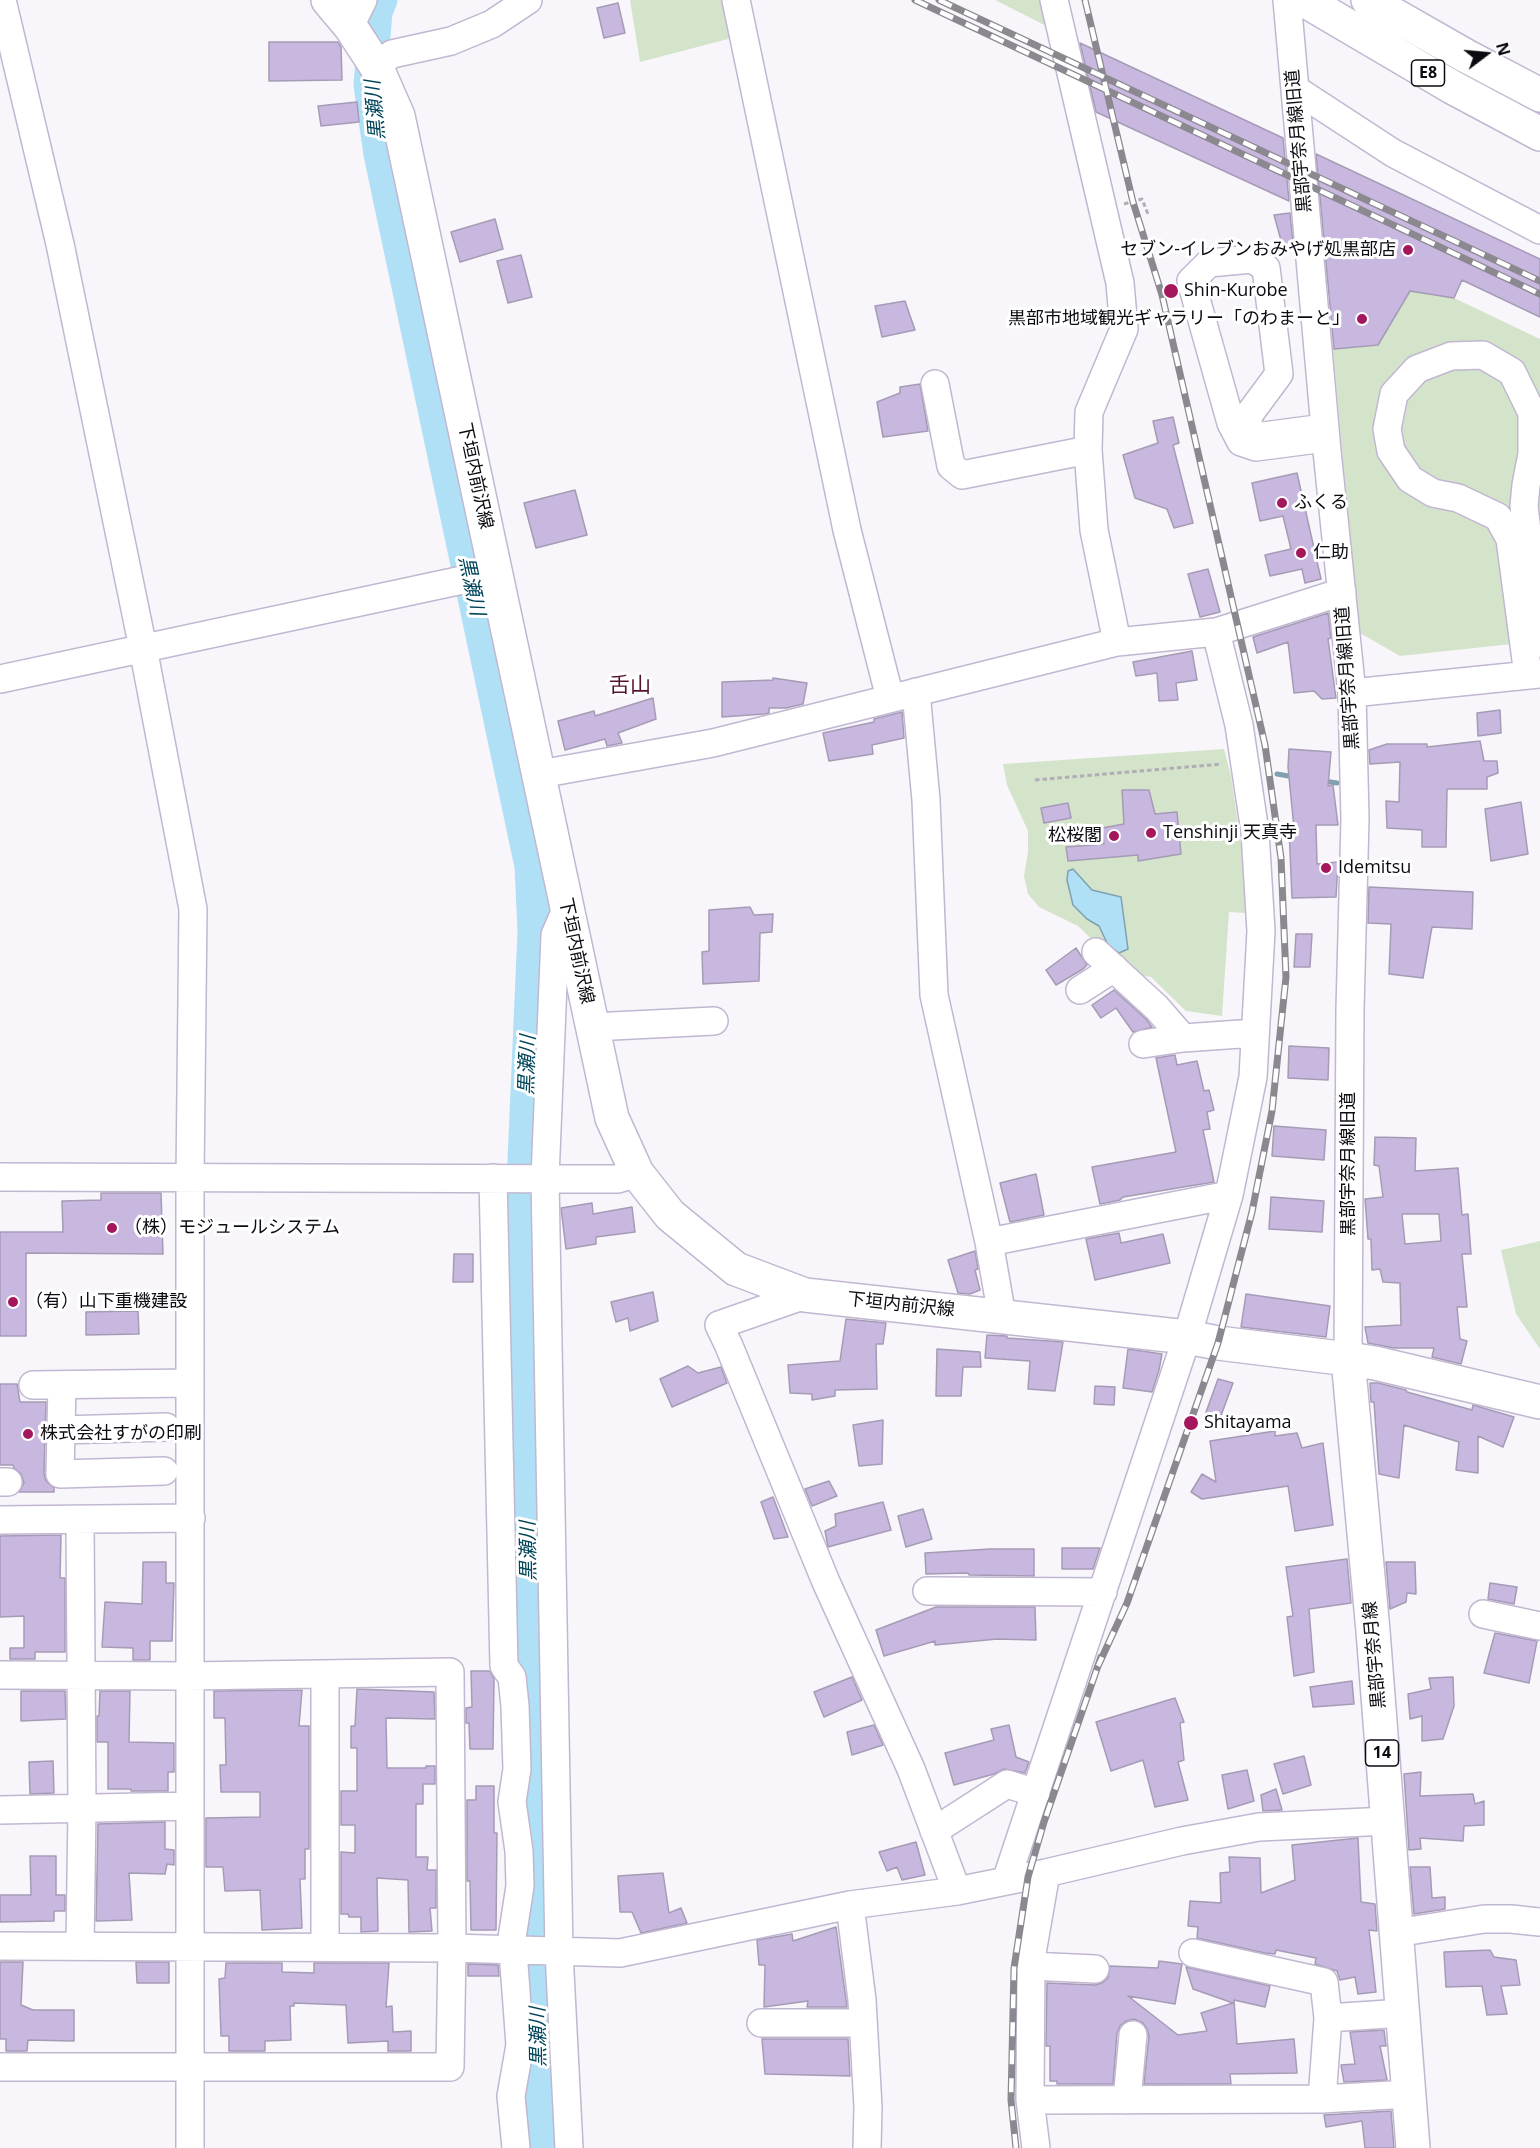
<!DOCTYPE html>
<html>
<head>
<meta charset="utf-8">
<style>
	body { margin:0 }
	#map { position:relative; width:1540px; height:2148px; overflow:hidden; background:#f8f6fb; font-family:"Open Sans",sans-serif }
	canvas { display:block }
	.north { position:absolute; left:1456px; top:24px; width:60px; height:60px; -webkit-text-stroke:4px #fff; paint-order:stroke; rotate:74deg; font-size:16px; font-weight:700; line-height:24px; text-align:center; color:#0d0a12 }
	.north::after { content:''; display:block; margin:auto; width:21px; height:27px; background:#0d0a12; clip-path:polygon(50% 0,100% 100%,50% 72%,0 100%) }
</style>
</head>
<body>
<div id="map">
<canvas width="1540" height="2148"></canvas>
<div class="north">N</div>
</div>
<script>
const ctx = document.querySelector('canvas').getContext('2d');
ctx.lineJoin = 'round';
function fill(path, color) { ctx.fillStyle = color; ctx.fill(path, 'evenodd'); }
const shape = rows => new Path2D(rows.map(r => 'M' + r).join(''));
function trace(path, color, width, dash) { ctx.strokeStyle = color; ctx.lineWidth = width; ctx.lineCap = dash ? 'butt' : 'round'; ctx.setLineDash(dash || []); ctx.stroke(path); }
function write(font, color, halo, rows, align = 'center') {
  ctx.font = font + ' "Open Sans","Noto Sans JP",sans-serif'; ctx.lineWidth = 6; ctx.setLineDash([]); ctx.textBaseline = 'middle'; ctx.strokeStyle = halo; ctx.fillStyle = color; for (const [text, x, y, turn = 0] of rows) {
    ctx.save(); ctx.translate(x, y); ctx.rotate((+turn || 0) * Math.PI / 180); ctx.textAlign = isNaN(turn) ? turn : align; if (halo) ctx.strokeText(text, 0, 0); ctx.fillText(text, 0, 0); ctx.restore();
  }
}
const green = shape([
	[630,0,724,0,732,38,640,62],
	[995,0,1056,0,1076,41],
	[1410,291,1454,298,1540,339,1540,641,1400,656,1358,632,1333,349,1378,345],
	[1224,749,1231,776,1241,845,1246,913,1229,912,1222,1016,1186,1011,1151,977,1134,975,1111,958,1078,926,1039,907,1028,894,1024,876,1028,851,1028,831,1007,785,1003,764],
	[1540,1241,1540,1349,1516,1314,1501,1250]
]);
const water = shape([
	[1073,869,1092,890,1121,897,1128,949,1119,953,1108,945,1099,926,1087,919,1073,905,1067,880,1068,871,1073,869]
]);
const stream = shape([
	[1277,774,1294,777],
	[1324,781,1337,783]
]);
const river = shape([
	[381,0,376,12,370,85,380,154,531,866,534,931,524,1160,525,1346,542,2148]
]);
const building = shape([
	[618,3,625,33,604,38,597,8,618,3],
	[269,42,338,42,341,47,342,80,269,81,269,42],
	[1080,43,1283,138,1289,201,1096,112,1080,43],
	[357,102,359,122,321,126,318,106,357,102],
	[1316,154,1540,259,1540,317,1462,280,1454,298,1410,291,1378,345,1334,349,1316,154],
	[1290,213,1293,243,1282,244,1274,215,1290,213],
	[495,219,503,249,460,262,451,232,495,219],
	[521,255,532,297,508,303,497,261,521,255],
	[905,301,915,330,882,337,875,306,905,301],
	[920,384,928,431,883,437,877,402,900,393,900,387,920,384],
	[1173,417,1179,443,1173,445,1193,523,1174,528,1167,509,1135,498,1123,455,1158,443,1153,421,1173,417],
	[1297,473,1321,579,1305,583,1302,569,1270,576,1265,555,1291,549,1283,516,1260,521,1252,483,1297,473],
	[575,490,587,535,536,548,524,503,575,490],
	[1208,569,1220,612,1200,617,1188,574,1208,569],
	[1328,613,1331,638,1328,639,1336,698,1322,699,1314,691,1294,693,1288,642,1257,653,1253,637,1328,613],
	[1192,651,1197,680,1176,683,1178,700,1159,701,1157,673,1136,676,1133,662,1192,651],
	[773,678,807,683,803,704,786,708,769,708,769,713,764,714,722,717,722,682,773,680,773,678],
	[653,698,656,719,618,733,622,743,607,746,605,739,565,750,558,721,594,711,595,716,653,698],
	[1500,710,1501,733,1478,736,1477,713,1500,710],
	[902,712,904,738,872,745,873,754,829,761,823,733,874,722,874,719,902,712],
	[1480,741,1484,761,1497,761,1498,773,1487,777,1487,789,1447,789,1446,847,1422,847,1422,830,1387,828,1386,801,1399,802,1400,762,1370,764,1369,750,1387,744,1427,744,1427,747,1480,741],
	[1289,749,1331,752,1328,786,1333,785,1338,825,1316,825,1317,864,1338,862,1336,897,1292,898,1289,828,1294,828,1288,767,1289,749],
	[1122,790,1149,790,1155,814,1177,812,1181,854,1138,861,1138,855,1068,861,1066,847,1104,844,1102,828,1124,824,1122,790],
	[1521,802,1528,854,1491,861,1485,809,1521,802],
	[1068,803,1071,818,1044,823,1041,808,1068,803],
	[1369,887,1473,892,1472,929,1432,927,1423,978,1389,974,1391,924,1368,923,1369,887],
	[750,907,754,915,773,914,772,932,760,933,759,981,703,984,702,952,709,951,709,910,750,907],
	[1296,934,1312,934,1310,967,1294,967,1296,934],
	[1076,948,1087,965,1083,969,1056,985,1046,970,1076,948],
	[1114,990,1146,1019,1152,1027,1133,1032,1116,1008,1101,1018,1092,1005,1114,990],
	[1289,1046,1329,1048,1328,1080,1288,1078,1289,1046],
	[1175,1055,1177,1065,1197,1061,1204,1091,1209,1090,1214,1110,1207,1112,1210,1129,1203,1130,1214,1182,1123,1197,1120,1200,1100,1204,1092,1167,1176,1152,1156,1058,1175,1055],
	[1274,1126,1326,1130,1324,1160,1272,1156,1274,1126],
	[1375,1137,1416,1138,1415,1171,1458,1168,1462,1215,1468,1214,1471,1254,1462,1254,1467,1307,1457,1307,1460,1339,1467,1341,1461,1364,1432,1357,1434,1348,1394,1348,1368,1343,1365,1327,1401,1325,1400,1283,1383,1282,1380,1269,1372,1270,1371,1239,1368,1239,1365,1199,1383,1197,1379,1166,1374,1165,1375,1137],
	[1402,1214,1439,1214,1441,1241,1405,1244,1402,1214],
	[1036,1174,1044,1215,1010,1222,1000,1183,1036,1174],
	[101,1193,161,1193,163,1254,26,1253,26,1336,0,1336,0,1232,63,1232,62,1201,101,1200,101,1193],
	[1271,1197,1324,1201,1322,1232,1269,1229,1271,1197],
	[592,1203,593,1214,632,1207,635,1232,596,1237,596,1244,566,1249,561,1208,592,1203],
	[1119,1233,1121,1243,1163,1234,1170,1263,1095,1280,1086,1239,1119,1233],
	[975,1251,978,1269,975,1270,980,1290,970,1294,958,1293,948,1260,975,1251],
	[454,1254,473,1254,473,1282,453,1282,454,1254],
	[653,1292,658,1321,630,1331,628,1318,616,1322,611,1302,653,1292],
	[1246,1294,1330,1306,1326,1337,1241,1327,1246,1294],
	[138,1311,139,1334,86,1335,86,1312,138,1311],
	[846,1319,886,1323,883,1344,876,1344,877,1389,835,1390,835,1396,812,1400,812,1394,790,1393,788,1365,840,1361,846,1319],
	[987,1335,1007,1336,1007,1338,1063,1342,1055,1391,1028,1389,1030,1361,985,1358,987,1335],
	[937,1349,980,1352,981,1367,963,1367,961,1396,936,1396,937,1349],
	[1128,1349,1162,1354,1159,1370,1152,1392,1123,1388,1128,1349],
	[688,1366,698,1373,721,1367,727,1383,672,1407,660,1379,688,1366],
	[1218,1379,1233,1383,1219,1421,1205,1415,1218,1379],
	[1370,1383,1378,1383,1406,1390,1407,1392,1472,1410,1473,1405,1514,1417,1503,1447,1478,1436,1478,1473,1456,1470,1459,1442,1404,1425,1399,1478,1379,1474,1374,1402,1371,1402,1370,1383],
	[0,1384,17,1384,20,1402,46,1402,44,1474,46,1481,54,1488,54,1492,19,1492,24,1483,21,1474,14,1468,13,1465,0,1465,0,1384],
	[1095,1386,1115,1387,1114,1405,1094,1404,1095,1386],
	[883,1420,882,1464,859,1466,853,1425,883,1420],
	[1275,1431,1275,1436,1297,1433,1302,1448,1323,1443,1333,1525,1295,1531,1288,1486,1202,1499,1191,1492,1202,1474,1216,1482,1210,1441,1275,1431],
	[829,1481,837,1496,812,1506,805,1489,829,1481],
	[773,1497,788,1537,774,1539,761,1502,773,1497],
	[883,1502,891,1530,828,1547,825,1531,836,1526,835,1514,883,1502],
	[923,1509,932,1539,906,1547,898,1516,923,1509],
	[61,1535,60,1578,65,1578,65,1652,35,1652,35,1659,10,1659,10,1648,24,1648,24,1616,0,1617,0,1536,61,1535],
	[1062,1548,1100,1548,1093,1569,1062,1569,1062,1548],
	[990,1549,1034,1549,1034,1576,969,1575,968,1573,926,1574,925,1553,990,1549],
	[1347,1559,1351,1603,1309,1609,1314,1672,1294,1676,1287,1617,1293,1616,1286,1567,1347,1559],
	[143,1562,166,1562,166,1583,174,1583,172,1641,150,1641,150,1660,133,1660,133,1648,102,1647,105,1602,142,1604,143,1562],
	[1386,1562,1415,1562,1416,1594,1407,1593,1406,1602,1390,1609,1386,1562],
	[1490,1583,1517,1587,1514,1604,1488,1599,1490,1583],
	[936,1607,1035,1607,1036,1640,997,1639,935,1645,935,1641,884,1656,876,1630,936,1607],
	[1495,1633,1537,1641,1529,1683,1484,1673,1495,1633],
	[471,1671,490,1671,494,1679,493,1749,470,1749,469,1723,466,1723,466,1708,472,1707,471,1671],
	[852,1677,862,1700,824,1717,814,1692,852,1677],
	[1453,1677,1454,1706,1443,1739,1422,1741,1422,1716,1410,1719,1408,1694,1431,1689,1429,1678,1453,1677],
	[1352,1681,1354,1704,1313,1707,1310,1687,1352,1681],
	[357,1689,434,1692,435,1719,386,1718,387,1768,426,1768,426,1766,435,1766,435,1784,423,1784,423,1804,416,1804,416,1857,428,1857,427,1870,436,1870,436,1908,430,1908,432,1931,409,1932,408,1880,377,1878,378,1931,361,1932,361,1917,349,1917,348,1914,341,1914,341,1852,355,1853,355,1825,341,1825,341,1791,357,1791,357,1748,351,1748,351,1726,355,1726,357,1689],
	[302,1690,299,1726,309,1726,309,1849,305,1849,305,1879,300,1879,302,1928,262,1930,260,1890,225,1891,223,1867,206,1867,206,1818,260,1817,260,1792,221,1792,220,1765,226,1765,225,1718,214,1718,214,1691,302,1690],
	[21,1691,65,1691,66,1719,21,1721,21,1691],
	[100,1691,130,1691,129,1742,174,1743,174,1772,168,1772,168,1791,131,1791,131,1789,108,1789,108,1742,97,1742,97,1716,99,1716,100,1691],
	[1175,1698,1184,1722,1180,1723,1184,1760,1178,1762,1188,1800,1155,1807,1143,1760,1111,1771,1096,1722,1175,1698],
	[874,1725,883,1745,852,1755,847,1732,874,1725],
	[1009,1725,1016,1757,1029,1762,1025,1773,1004,1769,994,1774,954,1785,945,1753,994,1740,991,1729,1009,1725],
	[1304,1756,1311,1785,1283,1794,1274,1764,1304,1756],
	[53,1761,54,1793,30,1794,29,1762,53,1761],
	[1247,1770,1254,1801,1228,1809,1222,1775,1247,1770],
	[1421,1772,1420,1796,1473,1794,1475,1804,1484,1801,1484,1825,1464,1826,1463,1841,1420,1838,1421,1849,1409,1850,1404,1774,1421,1772],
	[476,1786,494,1786,494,1833,497,1833,496,1930,471,1930,470,1881,467,1881,467,1800,476,1800,476,1786],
	[1276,1789,1282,1810,1263,1811,1261,1795,1276,1789],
	[165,1822,165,1849,174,1850,174,1865,167,1864,165,1874,129,1873,132,1920,96,1921,98,1824,165,1822],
	[1358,1838,1361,1902,1375,1904,1377,1931,1369,1930,1376,1992,1358,1994,1355,1977,1340,1980,1337,1971,1315,1964,1316,1958,1276,1950,1275,1954,1265,1953,1197,1938,1198,1927,1188,1926,1190,1901,1221,1903,1220,1873,1230,1872,1229,1857,1260,1858,1261,1893,1295,1880,1292,1845,1358,1838],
	[916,1842,925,1875,902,1880,897,1867,887,1871,879,1852,916,1842],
	[30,1856,56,1856,56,1895,65,1895,65,1911,54,1911,54,1921,0,1922,0,1895,31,1895,30,1856],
	[1410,1867,1430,1867,1432,1898,1445,1897,1445,1909,1414,1914,1410,1867],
	[663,1873,669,1913,681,1908,687,1923,641,1933,632,1912,620,1912,618,1876,663,1873],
	[836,1927,847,2007,807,2007,808,2001,764,2007,765,1965,759,1965,757,1940,792,1934,793,1941,836,1927],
	[1490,1950,1494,1957,1516,1960,1520,1985,1501,1986,1507,2014,1487,2015,1482,1986,1446,1987,1444,1952,1490,1950],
	[1159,1961,1182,1964,1175,2004,1128,1996,1178,2035,1207,2031,1201,2013,1233,2003,1193,1989,1186,1967,1270,1986,1265,2007,1234,2000,1237,2044,1294,2039,1297,2073,1230,2074,1231,2084,1144,2084,1149,2036,1147,2029,1143,2023,1134,2019,1126,2021,1120,2026,1117,2033,1113,2084,1057,2084,1057,2081,1050,2081,1050,2046,1046,2046,1047,1983,1095,1985,1102,1983,1108,1978,1110,1966,1158,1968,1159,1961],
	[0,1962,23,1962,21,2005,33,2010,74,2010,74,2041,28,2040,27,2051,6,2051,6,2039,0,2039,0,1962],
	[136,1962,169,1962,169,1983,137,1983,136,1962],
	[226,1963,282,1963,282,1972,314,1973,314,1963,389,1963,386,2007,392,2006,393,2032,411,2031,411,2051,388,2051,388,2041,348,2043,346,2005,294,2003,294,2006,290,2006,291,2040,265,2041,265,2051,229,2051,229,2036,221,2036,219,1979,225,1978,226,1963],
	[468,1964,498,1965,499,1976,468,1976,468,1964],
	[1384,2030,1386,2046,1380,2046,1387,2080,1344,2082,1341,2065,1355,2064,1350,2032,1384,2030],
	[762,2039,848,2039,850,2076,765,2074,762,2039],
	[1391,2111,1394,2148,1365,2148,1362,2121,1326,2127,1324,2115,1391,2111]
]);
const path = shape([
	[1124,204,1142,199,1148,214],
	[1035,780,1222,764]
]);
const minor = shape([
	[2,0,60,244,143,648,193,909,190,1178,190,2148],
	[736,0,847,530,890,698],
	[1054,0,1120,283,1124,329,1089,412,1088,450,1094,530,1117,642],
	[1287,0,1327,451,1352,693,1355,819,1350,1009,1348,1359],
	[350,26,363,0],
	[376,66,392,54,451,41,492,24,528,0],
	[1295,89,1393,153,1540,230],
	[935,384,951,466,962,475,1088,450],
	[1324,428,1256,437,1245,420,1279,374,1266,268,1252,259,1209,263,1191,281,1231,423,1241,442,1256,447,1325,438],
	[1528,675,1510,539,1498,517,1458,498,1433,493,1410,479,1391,451,1387,429,1394,394,1417,369,1451,356,1483,355,1512,372,1532,413,1532,454,1526,485,1524,506,1540,643],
	[0,679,495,573],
	[916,692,926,800,934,995,989,1242,1002,1316],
	[1352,693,1540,674],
	[540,774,713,743,1117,642,1216,632,1342,592],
	[567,907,555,935,545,1178,559,1952,569,2148],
	[1096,952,1157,1008,1183,1038],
	[1080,990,1114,968],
	[592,1027,714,1021],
	[1143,1044,1183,1038,1255,1033],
	[0,1177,618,1179,637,1173],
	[493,1178,504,1666,512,1677,515,1706,517,1769,512,1802,519,1851,520,1886,512,1938,520,2045,511,2096,516,2148],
	[989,1242,1229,1195],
	[805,1295,719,1325,729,1346,826,1582,911,1769,957,1891],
	[33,1385,190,1383],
	[62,1385,60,1474,164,1471],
	[61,1430,166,1427],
	[0,1482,8,1482],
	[0,1520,191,1518],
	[80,1521,82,1808,80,1946],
	[927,1591,1103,1592],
	[1483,1614,1540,1626],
	[0,1675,189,1676,450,1672,452,1948,450,2067,0,2067],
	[0,1810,189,1806],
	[934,1831,1007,1784,1036,1793],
	[1006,1881,1187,1337,1229,1195,1253,1077,1261,931,1255,832,1239,725,1216,632],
	[1396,1933,1484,1919,1511,1919,1540,1922],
	[0,1946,452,1948,620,1953,850,1905],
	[325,1947,325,1674],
	[1193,1953,1324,1982,1328,2018],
	[1030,1966,1095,1969],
	[761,2023,863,2023],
	[1322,2099,1409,2094],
	[1030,2100,1322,2099,1328,2018,1403,2013],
	[1127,2100,1133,2035],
	[867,2148,868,2107,862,2000,850,1905,957,1891,1046,1873,1182,1841,1259,1827,1388,1821],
	[1036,2148,1030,2100,1031,1959,1046,1873]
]);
const major = shape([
	[328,0,350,26,376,66,398,116,612,1118,637,1173,670,1215,736,1269,805,1295,1187,1337,1218,1343,1348,1359,1375,1363,1540,1402],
	[1348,1359,1373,1631,1413,2148]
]);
const highway = shape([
	[1304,0,1452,87,1540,134],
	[1368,0,1466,56,1540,95]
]);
const rail = shape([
	[915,0,1540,294],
	[939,0,1540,281],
	[1085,0,1133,202,1162,295,1265,745,1281,858,1286,977,1272,1111,1252,1212,1218,1343,1127,1603,1098,1666],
	[1016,2148,1011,2100,1014,1968,1028,1877,1044,1822,1101,1657]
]);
const markers = [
	[1408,250,6,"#a4175c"],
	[1171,291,8,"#a4175c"],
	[1362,319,6,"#a4175c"],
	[1282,503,6,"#a4175c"],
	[1301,553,6,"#a4175c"],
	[1151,833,6,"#a4175c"],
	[1114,836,6,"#a4175c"],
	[1326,868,6,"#a4175c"],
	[112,1228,6,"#a4175c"],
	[13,1302,6,"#a4175c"],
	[1191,1423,8,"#a4175c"],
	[28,1434,6,"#a4175c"]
];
const shields = [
	[1428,73,33],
	[1382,1753,33]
];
const shieldNames = [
	["E8",1428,73],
	["14",1382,1753]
];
const streetNames = [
	["黒部宇奈月線旧道",1299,141,-95],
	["下垣内前沢線",475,476,78],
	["黒部宇奈月線旧道",1348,678,-94],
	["下垣内前沢線",576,951,78],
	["黒部宇奈月線旧道",1349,1164,-90],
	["下垣内前沢線",901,1305,6],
	["黒部宇奈月線",1375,1655,-95]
];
const poiNames = [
	["セブン-イレブンおみやげ処黒部店",1396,250,"right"],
	["Shin-Kurobe",1184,291],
	["黒部市地域観光ギャラリー「のわまーと」",1350,319,"right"],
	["ふくる",1294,503],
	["仁助",1313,553],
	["Tenshinji 天真寺",1163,833],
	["松桜閣",1102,836,"right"],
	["Idemitsu",1338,868],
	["（株）モジュールシステム",124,1228],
	["（有）山下重機建設",25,1302],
	["Shitayama",1204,1423],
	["株式会社すがの印刷",40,1434]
];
const waterNames = [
	["黒瀬川",376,110,-95],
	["黒瀬川",471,586,78],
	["黒瀬川",528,1065,-88],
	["黒瀬川",529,1551,-91],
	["黒瀬川",539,2037,-91]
];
const quarterNames = [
	["舌山",630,686]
];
fill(green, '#d4e4cb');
fill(water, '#b0e0f5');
trace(water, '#7fa0b1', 1.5);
trace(stream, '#7fa0b1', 5);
trace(river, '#b0e0f5', 33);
fill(building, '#c8b8e0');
trace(building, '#a59bb5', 1.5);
trace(minor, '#c1b7d1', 30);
trace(major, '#c1b7d1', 36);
trace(highway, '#c1b7d1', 36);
trace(path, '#b0aeb4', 3, [4.5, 3]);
trace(minor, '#fff', 27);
trace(major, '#fff', 33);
trace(highway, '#fff', 33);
trace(rail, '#8b898f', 7);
trace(rail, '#fff', 4.5, [14]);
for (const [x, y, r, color] of markers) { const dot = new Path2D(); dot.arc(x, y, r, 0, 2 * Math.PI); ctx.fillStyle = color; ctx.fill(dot); trace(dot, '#fff', 2); }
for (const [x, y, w] of shields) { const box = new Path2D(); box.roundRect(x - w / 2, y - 13, w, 26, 4.5); ctx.fillStyle = '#fff'; ctx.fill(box); trace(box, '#0d0a12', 1.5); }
write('bold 16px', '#0d0a12', null, shieldNames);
write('18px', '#0d0a12', '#fff', streetNames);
write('18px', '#0d0a12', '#fff', poiNames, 'left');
write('italic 20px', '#00455a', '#fff', waterNames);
write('21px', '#551430', '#fff', quarterNames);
</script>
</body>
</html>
